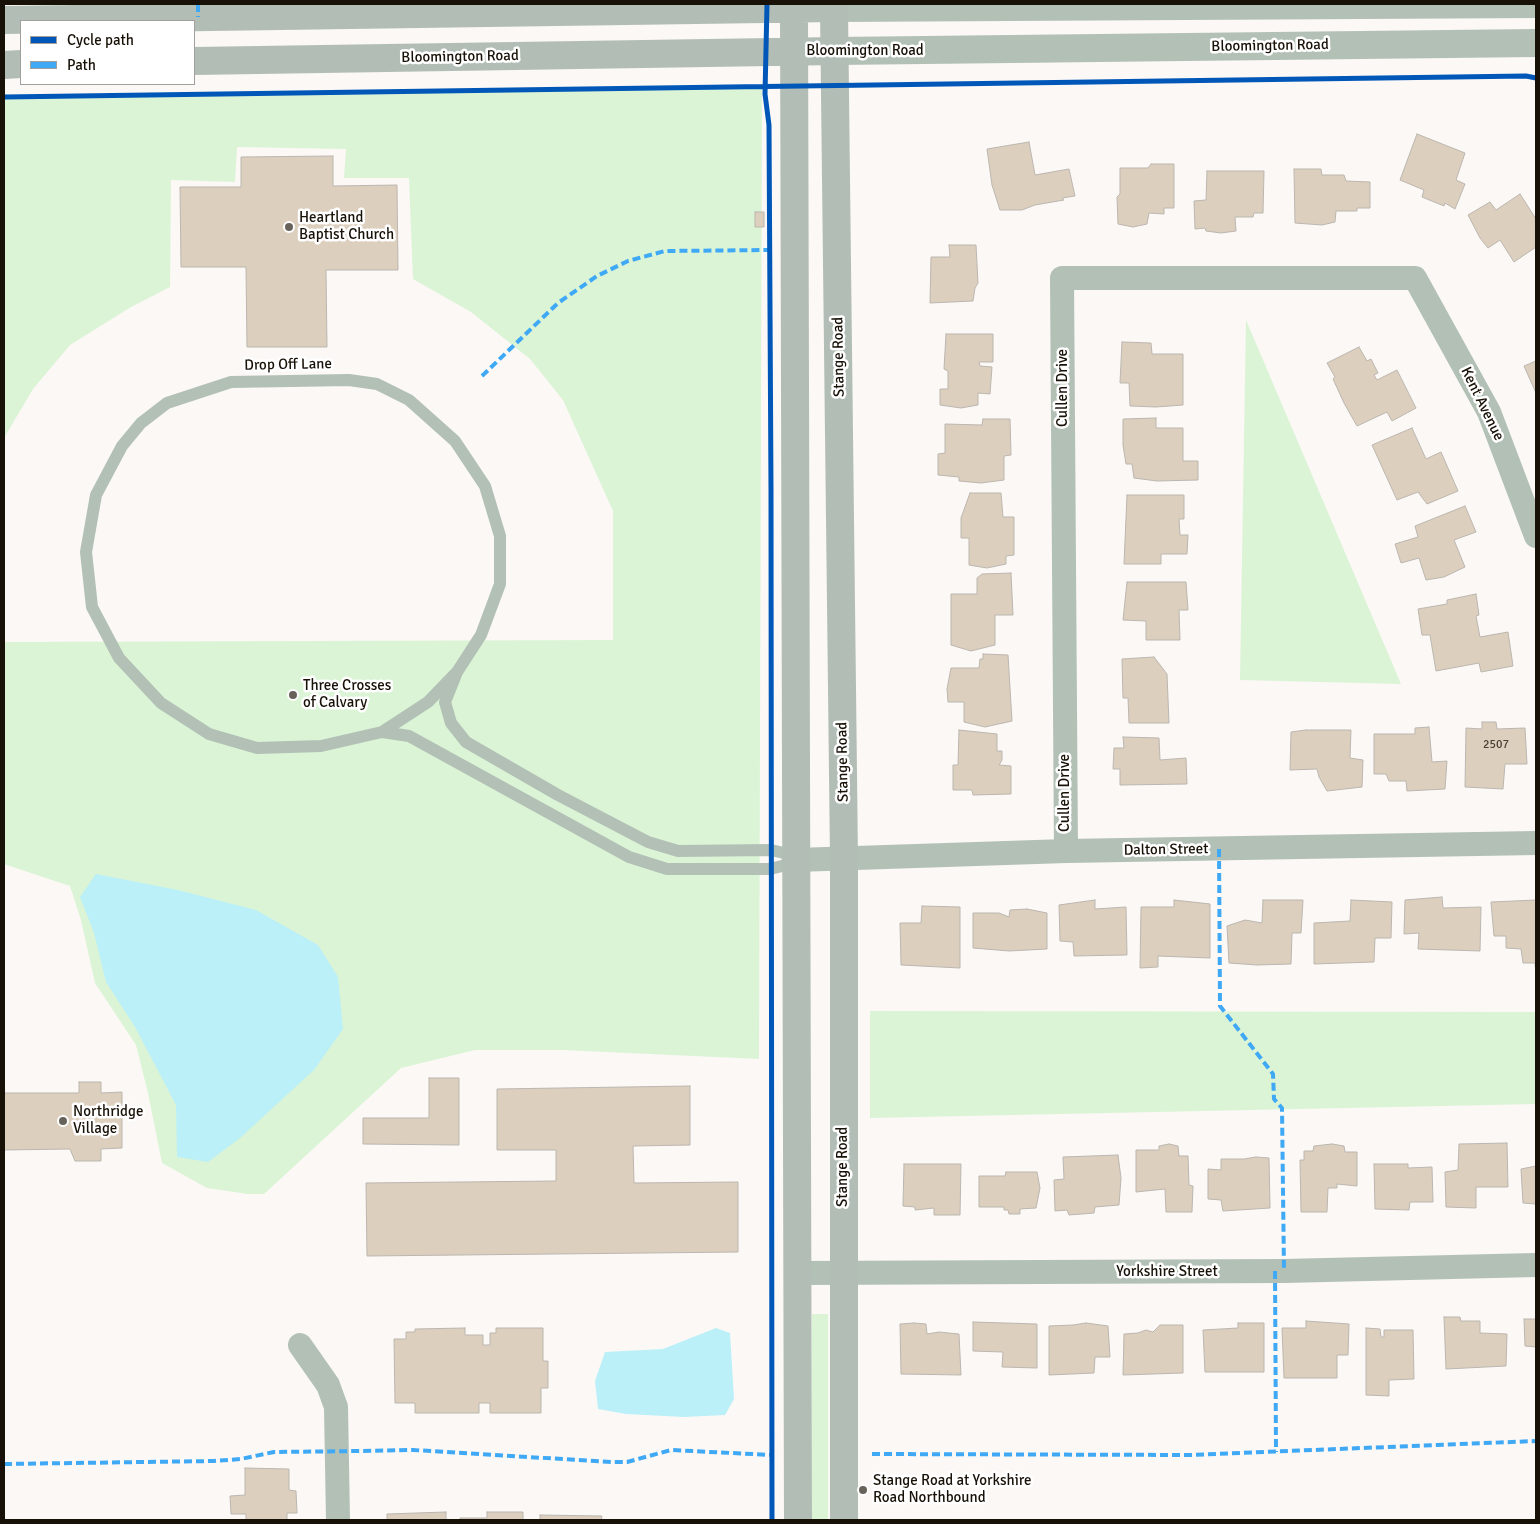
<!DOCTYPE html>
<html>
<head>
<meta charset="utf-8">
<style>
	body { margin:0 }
	#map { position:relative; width:1540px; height:1524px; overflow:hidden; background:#fbf8f5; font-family:Signika,sans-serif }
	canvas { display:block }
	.frame { position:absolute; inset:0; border:5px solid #181107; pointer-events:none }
	.legend { position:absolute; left:20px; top:20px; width:175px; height:65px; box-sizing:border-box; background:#fff; border:1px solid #a3a09c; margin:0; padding:6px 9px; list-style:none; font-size:15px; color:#181107 }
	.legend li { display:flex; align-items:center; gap:10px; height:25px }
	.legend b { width:25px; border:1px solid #a3a09c }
</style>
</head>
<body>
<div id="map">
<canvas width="1540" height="1524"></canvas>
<div class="frame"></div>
<ul class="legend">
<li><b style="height:6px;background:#0057b8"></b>Cycle path</li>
<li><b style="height:6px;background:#3fa9f5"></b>Path</li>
</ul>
</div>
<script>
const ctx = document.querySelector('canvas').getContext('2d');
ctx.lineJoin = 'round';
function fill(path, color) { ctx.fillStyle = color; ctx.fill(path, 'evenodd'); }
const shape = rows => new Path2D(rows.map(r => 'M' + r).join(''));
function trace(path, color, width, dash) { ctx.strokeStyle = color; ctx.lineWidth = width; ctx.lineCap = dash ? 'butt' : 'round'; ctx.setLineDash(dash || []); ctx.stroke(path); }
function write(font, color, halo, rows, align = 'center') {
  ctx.font = font + ' Signika,sans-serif'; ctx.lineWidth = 5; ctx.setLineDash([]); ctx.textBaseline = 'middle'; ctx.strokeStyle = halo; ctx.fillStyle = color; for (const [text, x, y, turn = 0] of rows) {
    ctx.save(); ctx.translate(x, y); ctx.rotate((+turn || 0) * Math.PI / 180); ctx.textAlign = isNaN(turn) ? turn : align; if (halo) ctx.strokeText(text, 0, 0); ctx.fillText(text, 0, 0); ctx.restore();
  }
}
const green = shape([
	[762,88,759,1059,563,1050,475,1050,401,1068,264,1194,248,1194,207,1188,162,1163,148,1093,136,1045,95,983,81,920,70,886,4,864,4,642,613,640,613,511,563,400,530,359,471,312,413,279,409,178,344,178,346,149,237,147,235,182,171,180,170,287,131,307,70,345,33,389,4,438,4,96],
	[1246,320,1401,684,1240,680],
	[870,1011,1536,1012,1536,1104,870,1118],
	[812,1314,828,1314,828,1520,812,1520]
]);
const water = shape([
	[96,874,178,890,256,910,318,945,338,977,343,1029,314,1070,240,1138,208,1162,177,1157,176,1105,135,1027,106,982,94,933,80,897],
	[716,1328,730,1333,734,1399,725,1415,684,1417,626,1414,598,1409,595,1381,605,1352,663,1349]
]);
const building = shape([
	[1417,134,1465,153,1456,180,1465,184,1455,209,1445,203,1444,206,1422,197,1424,190,1400,180,1417,134],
	[1029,142,1035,175,1069,169,1075,196,1062,198,1064,200,1035,205,1022,210,1000,210,992,185,987,149,1029,142],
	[333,156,333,186,397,185,398,270,326,270,327,347,247,347,246,267,181,267,180,187,241,187,241,157,333,156],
	[1151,164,1174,164,1174,208,1164,208,1164,214,1149,213,1147,224,1133,227,1118,224,1117,197,1120,194,1120,168,1148,168,1151,164],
	[1294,169,1321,169,1322,175,1344,175,1346,181,1370,182,1370,208,1357,208,1357,211,1336,211,1335,222,1322,225,1295,223,1294,169],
	[1207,171,1264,171,1263,213,1254,213,1253,217,1235,217,1236,231,1221,233,1206,231,1205,228,1195,229,1194,201,1206,200,1207,171],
	[1520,194,1536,219,1536,247,1514,262,1500,240,1488,248,1480,238,1468,215,1490,202,1496,210,1520,194],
	[755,212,764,212,764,227,755,227,755,212],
	[949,245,976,245,978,283,975,288,973,301,930,303,931,257,950,257,949,245],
	[946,334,993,334,993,362,979,362,980,366,992,367,990,394,978,393,978,405,961,408,940,405,940,389,948,389,948,371,944,369,946,334],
	[1122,342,1151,343,1152,354,1183,354,1183,405,1156,407,1130,406,1129,383,1120,383,1122,342],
	[1359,347,1367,361,1371,359,1378,373,1374,375,1377,380,1397,370,1416,408,1392,421,1387,412,1357,426,1344,403,1333,379,1335,377,1327,363,1359,347],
	[1536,361,1536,393,1524,366,1536,361],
	[1156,418,1156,428,1183,428,1183,461,1198,461,1198,480,1157,481,1134,478,1132,464,1126,464,1123,445,1123,419,1156,418],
	[983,419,1010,419,1011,455,1004,456,1004,480,981,483,959,481,959,477,938,475,938,454,945,453,945,424,982,425,983,419],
	[1412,428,1426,459,1441,452,1458,491,1427,504,1418,492,1397,500,1372,445,1412,428],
	[970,493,1001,493,1003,517,1014,517,1014,555,1006,556,1006,564,987,568,969,565,969,538,961,538,961,518,970,493],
	[1127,495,1184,495,1184,519,1179,519,1180,535,1188,535,1187,554,1161,554,1161,564,1124,564,1127,495],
	[1465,506,1476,532,1454,540,1465,567,1444,577,1426,580,1419,558,1401,563,1395,544,1418,537,1415,526,1465,506],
	[1011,573,1013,615,995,615,995,645,971,651,951,645,951,594,977,594,977,578,982,574,1011,573],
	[1127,582,1186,582,1188,610,1179,610,1180,640,1146,640,1146,621,1123,620,1127,582],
	[1476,594,1479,615,1476,616,1480,637,1508,632,1513,666,1481,672,1479,663,1436,671,1430,635,1422,635,1418,609,1447,604,1447,600,1476,594],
	[983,654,1008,655,1012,721,985,727,964,722,964,702,948,702,947,689,951,668,979,668,980,659,983,659,983,654],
	[1154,657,1167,674,1169,723,1129,723,1128,698,1123,698,1122,659,1154,657],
	[1482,722,1496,722,1497,729,1525,728,1527,764,1505,764,1503,789,1465,787,1466,728,1482,729,1482,722],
	[1429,727,1432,762,1447,761,1445,789,1407,791,1406,781,1389,781,1386,774,1374,774,1374,734,1415,734,1415,728,1429,727],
	[959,730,997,734,997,751,1002,751,1002,760,999,765,1011,766,1011,794,973,795,972,790,953,790,953,765,958,765,959,730],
	[1306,730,1351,730,1350,758,1363,760,1362,787,1327,791,1319,777,1317,769,1290,770,1291,732,1306,730],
	[1123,737,1159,738,1160,760,1186,758,1187,784,1120,785,1120,769,1113,769,1114,748,1124,748,1123,737],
	[1442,897,1443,908,1481,907,1480,951,1418,949,1419,933,1404,934,1405,900,1442,897],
	[1095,900,1095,909,1126,907,1127,955,1074,956,1073,942,1060,941,1059,905,1095,900],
	[1174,900,1210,904,1210,958,1158,956,1158,967,1140,968,1141,907,1174,907,1174,900],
	[1263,900,1303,900,1301,933,1292,933,1291,964,1257,965,1229,963,1227,926,1245,920,1262,923,1263,900],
	[1351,900,1392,902,1391,938,1375,938,1374,962,1314,964,1314,923,1350,921,1351,900],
	[1536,900,1536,974,1535,963,1523,963,1521,949,1506,948,1506,936,1494,936,1491,902,1536,900],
	[922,906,960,907,960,968,901,965,900,923,921,923,922,906],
	[1027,909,1047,913,1047,949,1009,951,973,948,973,913,999,913,1009,917,1010,910,1027,909],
	[429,1078,459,1078,459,1145,363,1144,363,1118,429,1118,429,1078],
	[79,1082,101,1082,101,1093,122,1092,122,1148,101,1149,101,1161,75,1161,70,1149,4,1150,4,1093,79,1093,79,1082],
	[690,1086,690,1145,633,1146,634,1183,738,1182,738,1252,367,1256,366,1183,556,1181,556,1150,497,1150,497,1089,690,1086],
	[1507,1143,1508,1187,1476,1187,1476,1208,1446,1207,1445,1172,1458,1170,1459,1144,1507,1143],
	[1169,1144,1178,1146,1179,1156,1188,1156,1189,1185,1193,1186,1192,1212,1166,1212,1165,1189,1136,1192,1136,1150,1159,1150,1159,1146,1169,1144],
	[1332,1144,1344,1146,1345,1152,1357,1152,1357,1186,1337,1184,1337,1188,1328,1188,1327,1212,1301,1212,1300,1160,1304,1160,1304,1151,1313,1151,1314,1146,1332,1144],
	[1118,1155,1121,1178,1119,1205,1095,1207,1094,1213,1069,1215,1067,1210,1055,1211,1054,1180,1064,1179,1063,1157,1118,1155],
	[1256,1157,1269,1158,1270,1208,1223,1211,1221,1200,1208,1199,1208,1169,1221,1170,1221,1159,1244,1159,1256,1157],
	[904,1164,961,1164,960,1215,934,1215,934,1208,915,1210,915,1207,903,1206,904,1164],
	[1374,1164,1408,1164,1408,1168,1432,1167,1433,1202,1410,1202,1409,1210,1375,1209,1374,1164],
	[1536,1166,1536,1204,1523,1203,1521,1169,1536,1166],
	[1006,1172,1037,1172,1040,1188,1036,1208,1020,1209,1020,1214,1009,1214,1008,1210,1004,1210,1004,1207,979,1207,979,1176,1005,1176,1006,1172],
	[1444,1317,1460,1317,1461,1321,1480,1321,1480,1333,1507,1334,1506,1366,1446,1369,1444,1317],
	[1524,1319,1536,1319,1536,1347,1525,1346,1524,1319],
	[1306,1321,1349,1324,1348,1355,1337,1355,1337,1378,1284,1378,1282,1328,1306,1328,1306,1321],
	[973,1322,1037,1324,1037,1368,1002,1367,1003,1352,973,1351,973,1322],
	[914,1323,926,1324,927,1334,939,1332,959,1334,961,1375,901,1374,900,1324,914,1323],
	[1086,1323,1108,1326,1110,1357,1095,1357,1094,1373,1049,1375,1049,1326,1073,1325,1086,1323],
	[1238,1323,1264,1323,1264,1372,1205,1372,1203,1330,1238,1328,1238,1323],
	[1160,1325,1183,1325,1183,1373,1123,1375,1124,1334,1138,1333,1146,1330,1153,1332,1160,1325],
	[465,1328,465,1335,483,1335,483,1345,490,1345,490,1333,496,1333,496,1328,543,1328,543,1361,548,1361,548,1388,541,1388,541,1413,490,1413,490,1403,479,1403,479,1413,415,1413,415,1403,395,1403,394,1339,406,1339,406,1332,415,1332,415,1329,465,1328],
	[1366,1328,1380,1329,1381,1337,1384,1337,1384,1330,1413,1330,1414,1379,1389,1380,1389,1396,1366,1395,1366,1328],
	[245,1468,289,1469,289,1490,296,1491,297,1513,287,1513,287,1520,246,1520,246,1514,231,1514,230,1496,245,1495,245,1468],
	[446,1512,446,1520,387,1520,387,1514,446,1512],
	[487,1512,523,1512,523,1520,460,1520,460,1518,487,1518,487,1512],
	[540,1515,602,1516,601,1520,540,1520,540,1515]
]);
const service = shape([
	[457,672,428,702,382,732,321,746,257,748,209,734,161,703,119,658,92,607,86,552,96,495,122,446,141,423,167,403,231,382,349,380,377,384,409,400,455,441,485,486,500,536,500,584,481,635,457,672,445,702,451,723,466,742,558,795,648,842,678,851,771,850,784,853,796,860],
	[382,732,409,736,629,857,667,869,770,869,782,866,796,860]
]);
const minor = shape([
	[1066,851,1062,278,1415,278,1489,412,1536,536],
	[796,860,1066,851,1536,843],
	[797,1273,1284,1271,1536,1265],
	[300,1345,328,1385,336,1407,338,1520]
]);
const tertiary = shape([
	[834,8,1536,4],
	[836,51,1536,43]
]);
const secondary = shape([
	[794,8,798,1520],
	[4,20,834,8,844,859,844,1520],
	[194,61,836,51],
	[4,65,21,64]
]);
const quiet = shape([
	[198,4,198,17],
	[482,376,558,303,597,276,628,261,665,251,770,250],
	[1219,849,1220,1006,1273,1074,1274,1099,1282,1108,1284,1271],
	[1275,1271,1276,1452],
	[872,1454,1189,1455,1536,1441],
	[4,1464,214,1461,241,1459,274,1452,362,1451,413,1450,611,1462,627,1462,671,1450,772,1455]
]);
const cycleway = shape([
	[767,4,765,94,769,125,771,491,772,1520],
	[4,97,1526,76,1536,78]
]);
const markers = [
	[289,227,5,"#67625a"],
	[293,695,5,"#67625a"],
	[63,1121,5,"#67625a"],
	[863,1490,5,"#67625a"]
];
const numberNames = [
	["2507",1496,745]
];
const streetNames = [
	["Bloomington Road",1270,46,-1],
	["Bloomington Road",865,51],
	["Bloomington Road",460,57,-1],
	["Stange Road",839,357,-91],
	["Drop Off Lane",288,365,-1],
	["Cullen Drive",1063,388,-90],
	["Kent Avenue",1482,404,64],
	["Stange Road",843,762,-91],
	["Cullen Drive",1065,793,-90],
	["Dalton Street",1166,850,-1],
	["Stange Road",843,1167,-90],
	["Yorkshire Street",1167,1272]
];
const poiNames = [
	["Heartland",299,218],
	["Baptist Church",299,235],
	["Three Crosses",303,686],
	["of Calvary",303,703],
	["Northridge",73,1112],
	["Village",73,1129],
	["Stange Road at Yorkshire",873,1481],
	["Road Northbound",873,1498]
];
fill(green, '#dbf4d6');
fill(water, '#bbf0f8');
fill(building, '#ddcfbd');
trace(building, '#bbb6b0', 1);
trace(service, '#b2c0b6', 12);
trace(minor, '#b2c0b6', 24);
trace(tertiary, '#b2c0b6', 28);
trace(secondary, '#b2beb5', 28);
trace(quiet, '#3fa9f5', 4, [8, 4]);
trace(cycleway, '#0057b8', 5);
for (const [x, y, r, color] of markers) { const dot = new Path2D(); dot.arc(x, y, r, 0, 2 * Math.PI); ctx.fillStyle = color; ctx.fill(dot); trace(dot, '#fff', 2); }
write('12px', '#494034', null, numberNames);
write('15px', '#181107', '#fff', streetNames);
write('15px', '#181107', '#fff', poiNames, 'left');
</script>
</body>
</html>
